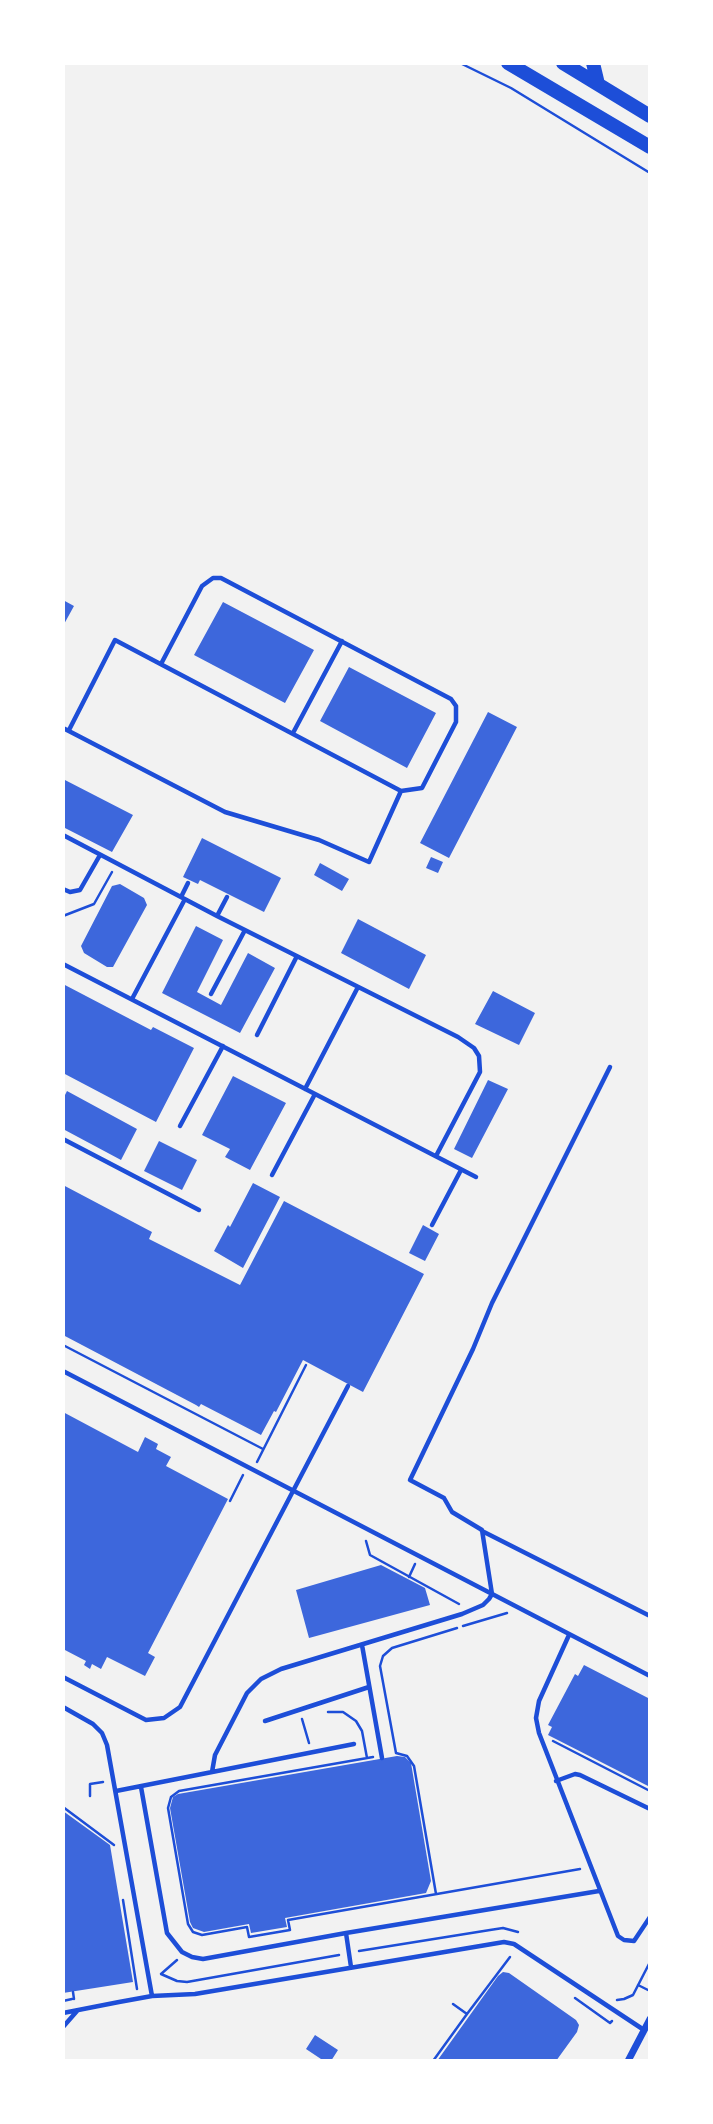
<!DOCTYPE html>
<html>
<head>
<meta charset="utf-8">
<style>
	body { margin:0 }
	#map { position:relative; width:713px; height:2124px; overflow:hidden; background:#f2f2f2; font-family:"Golos Text",sans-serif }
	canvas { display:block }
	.frame { position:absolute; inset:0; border:65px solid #fff; pointer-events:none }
</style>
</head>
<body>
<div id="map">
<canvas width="713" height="2124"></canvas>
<div class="frame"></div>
</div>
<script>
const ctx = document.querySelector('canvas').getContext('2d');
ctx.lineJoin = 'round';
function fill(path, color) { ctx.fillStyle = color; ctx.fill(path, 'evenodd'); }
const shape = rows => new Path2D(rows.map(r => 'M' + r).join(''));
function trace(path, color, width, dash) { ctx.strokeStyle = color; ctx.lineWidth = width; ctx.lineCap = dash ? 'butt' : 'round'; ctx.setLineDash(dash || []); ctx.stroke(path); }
const building = shape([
	[63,600,74,606,63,626],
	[223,602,314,650,285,703,194,655],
	[349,667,436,713,407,768,320,721],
	[488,712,517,727,449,858,420,843],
	[63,779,133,815,112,852,63,827],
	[202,838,281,878,264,912,200,880,198,884,183,877],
	[431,857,443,862,438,873,426,868],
	[320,863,349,879,342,891,314,875],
	[120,884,144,898,147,905,113,967,107,967,84,953,81,946,112,886],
	[358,919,426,955,409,989,341,953],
	[196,926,223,940,197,992,221,1005,248,953,275,968,240,1033,162,993],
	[63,984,151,1030,153,1027,194,1048,156,1122,63,1073],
	[493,991,535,1013,519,1045,475,1024],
	[233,1076,286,1103,250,1170,225,1157,230,1149,202,1135],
	[488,1080,508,1089,472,1158,454,1149],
	[67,1091,137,1129,121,1160,63,1129,63,1099],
	[159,1141,197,1160,182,1190,144,1171],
	[253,1183,280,1197,243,1268,214,1251,228,1225,230,1227],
	[63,1185,152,1232,149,1239,240,1285,284,1201,424,1274,363,1392,303,1360,276,1412,274,1411,261,1435,201,1404,199,1407,196,1405,63,1335,63,1215,65,1211,63,1210],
	[423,1225,439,1234,425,1261,409,1253],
	[63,1412,138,1452,145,1437,158,1444,156,1449,171,1457,166,1466,228,1499,148,1653,155,1657,145,1676,107,1657,101,1669,92,1664,90,1669,84,1665,86,1661,63,1649],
	[381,1565,425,1588,430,1605,309,1638,296,1590],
	[584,1665,650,1699,650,1787,548,1735,552,1727,548,1725,575,1674,578,1676],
	[397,1756,405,1757,411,1763,431,1881,426,1893,285,1918,287,1927,251,1933,249,1924,204,1932,193,1928,190,1922,170,1808,173,1797,178,1794],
	[63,1811,110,1845,133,1982,63,1993],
	[503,1972,509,1973,576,2020,579,2025,577,2032,556,2061,437,2061,498,1976],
	[315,2035,338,2050,331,2061,324,2061,306,2049]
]);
const path = shape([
	[460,63,511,88,650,173],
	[63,916,94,904,112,872],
	[63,1345,263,1449],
	[257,1462,306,1365],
	[230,1501,243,1475],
	[366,1541,370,1555,459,1604],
	[409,1577,415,1564],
	[463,1626,507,1613],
	[328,1712,343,1712,356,1721,362,1731,367,1758],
	[302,1719,309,1743],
	[553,1741,650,1791],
	[373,1757,179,1791,171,1797,168,1808,188,1924,193,1932,202,1935,247,1927,249,1937,290,1930,288,1920,580,1869],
	[90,1796,90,1784,103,1782],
	[63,1807,114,1845],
	[436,1894,414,1766,407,1756,396,1753,380,1666,383,1656,392,1648,457,1628],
	[123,1900,137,1989],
	[359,1951,490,1930,503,1928,518,1932],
	[177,1960,161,1974,177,1981,187,1982,339,1955],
	[638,1985,650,1991],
	[73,1992,74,1999],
	[575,1998,610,2023,612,2021],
	[617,2000,624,1999,633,1995,650,1962],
	[63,2001,72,1999],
	[453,2004,467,2014,510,1957],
	[433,2061,467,2014]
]);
const service = shape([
	[63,728,225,812,319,840,369,862,401,791],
	[69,730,115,640,401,791,422,788,456,722,456,706,451,699,221,578,213,578,202,586,161,664],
	[293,733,342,641],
	[63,835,217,916,458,1037,474,1048,479,1056,480,1072,436,1156],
	[63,889,70,892,80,890,100,855],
	[181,897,188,883],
	[217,916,227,897],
	[63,964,476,1177],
	[211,994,245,930],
	[132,999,185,899],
	[257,1035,297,956],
	[305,1089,358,987],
	[180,1126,223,1046],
	[63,1139,199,1210],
	[272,1175,315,1094],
	[432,1225,461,1170],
	[63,1371,650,1676],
	[482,1531,650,1616],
	[569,1635,539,1701,536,1718,539,1733,618,1936,624,1940,634,1941,650,1917],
	[362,1645,382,1758],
	[63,1677,146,1720,164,1718,180,1707,348,1386],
	[63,1707,93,1724,102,1733,107,1745,152,1996],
	[265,1721,369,1687],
	[212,1772,215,1755,247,1693,261,1679,281,1669,462,1614,483,1605,489,1599,492,1594,482,1530,452,1512,444,1498,410,1480,473,1349,492,1303,610,1067],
	[556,1781,575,1774,580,1775,650,1809],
	[141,1787,167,1933,182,1952,192,1957,203,1959,346,1933,351,1967],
	[116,1791,354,1744],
	[346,1933,599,1891],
	[63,2013,119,2002,152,1996,195,1994,504,1942,514,1944,644,2030],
	[63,2027,77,2011]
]);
const minor = shape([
	[628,2061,650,2019]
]);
const trunk = shape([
	[508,63,650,147],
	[563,63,650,116],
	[593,63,598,84]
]);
fill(building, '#3d67dc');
trace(path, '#1d4ed8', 2.5);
trace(service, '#1d4ed8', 4.5);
trace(minor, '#1d4ed8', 7);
trace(trunk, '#1d4ed8', 14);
</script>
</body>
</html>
